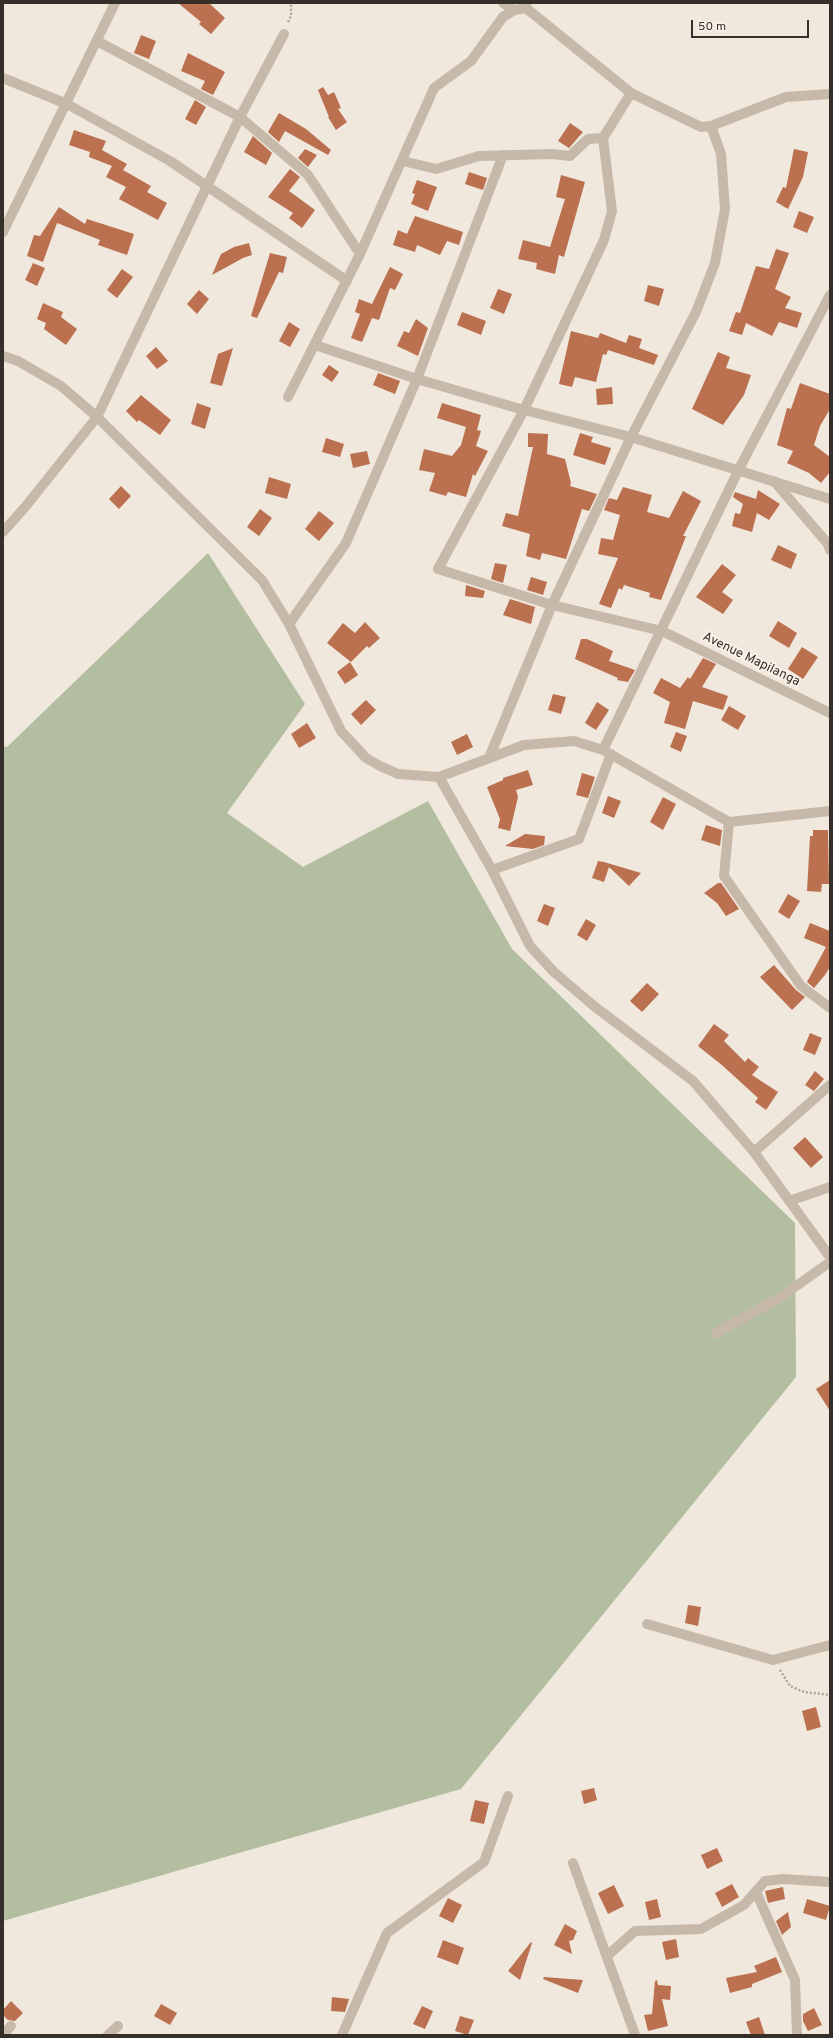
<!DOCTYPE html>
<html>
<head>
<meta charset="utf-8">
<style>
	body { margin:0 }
	#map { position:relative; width:833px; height:2038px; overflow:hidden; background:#f0e8dd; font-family:Overpass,sans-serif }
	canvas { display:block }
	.frame { position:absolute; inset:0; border:4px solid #352e29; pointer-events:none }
	.scale { position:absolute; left:691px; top:20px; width:118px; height:18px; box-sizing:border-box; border:2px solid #352e29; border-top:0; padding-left:5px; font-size:12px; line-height:14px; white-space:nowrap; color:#352e29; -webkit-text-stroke:3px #f8f2e9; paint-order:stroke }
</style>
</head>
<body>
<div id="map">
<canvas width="833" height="2038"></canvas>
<div class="frame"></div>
<div class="scale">50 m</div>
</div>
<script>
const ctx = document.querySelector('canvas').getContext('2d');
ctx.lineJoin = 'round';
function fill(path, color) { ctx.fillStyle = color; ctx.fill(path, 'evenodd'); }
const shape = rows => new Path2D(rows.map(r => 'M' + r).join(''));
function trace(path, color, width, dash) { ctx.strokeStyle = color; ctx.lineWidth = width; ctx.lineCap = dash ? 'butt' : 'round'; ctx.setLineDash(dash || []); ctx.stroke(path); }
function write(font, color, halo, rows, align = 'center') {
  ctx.font = font + ' Overpass,sans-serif'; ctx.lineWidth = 4; ctx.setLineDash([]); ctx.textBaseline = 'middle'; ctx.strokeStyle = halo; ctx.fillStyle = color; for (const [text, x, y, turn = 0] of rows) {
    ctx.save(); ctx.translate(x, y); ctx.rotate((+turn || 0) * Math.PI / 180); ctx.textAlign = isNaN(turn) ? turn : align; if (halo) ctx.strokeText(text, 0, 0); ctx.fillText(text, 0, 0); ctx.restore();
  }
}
const green = shape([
	[208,553,305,704,227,813,303,867,428,801,512,949,795,1223,796,1377,461,1789,3,1921,3,746,7,747]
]);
const building = shape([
	[178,3,209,3,225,18,211,34,199,24,201,22],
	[141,35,156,41,149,59,134,53],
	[188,53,225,72,213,95,201,89,205,81,181,71],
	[323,87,328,95,334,92,341,108,338,109,347,122,336,130,328,117,329,117,318,90],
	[195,100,206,107,196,125,185,119],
	[279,113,306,129,331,150,328,155,285,131,279,142,268,132],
	[570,123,583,132,569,148,558,141],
	[74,130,106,141,102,150,127,164,123,170,151,186,147,192,167,203,158,220,119,199,126,187,106,177,112,166,89,157,90,152,69,145],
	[253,136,272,153,266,165,244,152],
	[305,149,317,155,308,167,298,158],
	[794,149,808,152,803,177,788,209,776,202,783,187,786,188],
	[290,169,300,177,289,191,315,210,302,228,289,218,293,213,268,197],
	[469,172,487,178,483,190,465,184],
	[561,175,585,182,564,257,559,255,555,274,536,269,537,263,518,259,523,240,550,247,565,199,556,197],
	[417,180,437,187,428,211,411,204,415,194,412,193],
	[59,207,85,224,87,219,134,234,127,255,98,245,100,240,57,223,43,262,27,256,34,235,40,236],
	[799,211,814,217,807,233,793,227],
	[415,216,463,232,459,245,447,241,440,255,417,245,415,252,393,245,398,230,407,234],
	[249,243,252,255,243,258,212,275,221,254,234,247],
	[776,249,789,253,775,289,791,297,785,308,802,313,797,328,779,322,772,336,746,323,742,335,729,331,736,312,740,313,756,266,769,269],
	[270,253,287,257,283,273,279,272,257,318,251,316],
	[33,263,45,268,37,286,25,280],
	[390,267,403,274,395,290,390,288,379,320,372,318,362,342,351,338,360,314,355,312,359,299,372,304],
	[122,269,133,277,117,298,107,290],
	[648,285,664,289,659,306,644,301],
	[498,289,512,294,504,314,490,308],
	[199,290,209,299,197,314,187,304],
	[43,303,63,312,61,317,77,329,66,345,44,329,46,323,37,319],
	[462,312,486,321,481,335,457,325],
	[416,319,428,328,418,356,397,346,404,331,409,333],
	[289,322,300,329,290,347,279,341],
	[571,331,598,338,600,333,626,343,629,335,642,339,639,348,658,355,654,365,608,350,606,355,603,354,596,382,575,377,572,387,559,384],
	[156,347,168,361,157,369,146,356],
	[233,348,222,386,210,383,218,354],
	[718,352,730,357,726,368,751,375,744,395,723,425,692,409],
	[329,365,339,372,332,382,322,375],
	[378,373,400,381,395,394,373,385],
	[800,383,830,394,830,409,820,426,814,445,830,457,830,472,821,483,809,473,787,463,793,451,777,445,787,408,791,409],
	[612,387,613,404,597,405,596,389],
	[141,395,171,420,160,435,139,420,137,422,126,411],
	[197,403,211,408,205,429,191,424],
	[442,403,481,415,477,430,481,431,476,446,488,451,475,476,473,474,466,497,448,492,446,496,429,491,435,473,419,470,424,449,452,456,461,445,466,427,437,418],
	[528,433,548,434,547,454,565,459,571,483,570,486,597,494,589,511,582,509,566,559,542,553,540,560,526,556,530,534,502,526,506,513,518,516,533,447,528,447],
	[580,433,593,437,591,442,611,448,605,465,573,455],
	[326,438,344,444,340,457,322,452],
	[367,451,370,464,353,468,350,454],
	[269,477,291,484,287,499,265,493],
	[121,486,131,496,119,509,109,499],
	[623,487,652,495,647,512,669,518,683,491,701,501,683,536,686,536,661,600,649,597,650,593,624,585,622,590,619,588,611,608,599,604,618,558,598,554,601,538,613,540,620,515,604,510,609,498,617,500],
	[758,490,780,504,769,520,757,513,752,532,732,526,735,513,740,514,743,504,733,497,735,492,756,499],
	[260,509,272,518,259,536,247,527],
	[319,511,334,523,319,541,305,529],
	[778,545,797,554,791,569,771,560],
	[495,563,507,565,503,583,491,579],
	[722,564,736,575,722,592,733,600,723,614,696,597],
	[531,577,547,582,543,595,527,590],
	[466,585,485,591,483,598,465,596],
	[510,599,535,607,531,624,503,615],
	[778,621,797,633,789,648,769,636],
	[365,622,380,638,369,648,367,646,351,662,327,643,343,623,355,633],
	[581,639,587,639,613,651,609,661,635,670,628,682,617,680,618,678,575,659],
	[802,647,818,657,803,679,788,669],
	[703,658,716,664,702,687,728,696,723,710,693,701,685,729,664,723,670,702,653,693,661,678,680,688,688,677,690,679],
	[350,662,358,675,345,684,337,672],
	[553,694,566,697,561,714,548,710],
	[366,700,376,710,361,725,351,714],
	[597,702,609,710,596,730,585,723],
	[729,706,746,716,738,730,721,720],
	[307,723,316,738,299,748,291,734],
	[676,732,687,736,681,752,670,747],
	[467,734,473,747,457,755,451,742],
	[528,770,533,785,516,790,518,797,510,831,498,828,500,819,487,787,503,780,503,778],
	[582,773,595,777,588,798,576,795],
	[608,796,621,801,614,818,602,813],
	[663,797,676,804,663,830,650,822],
	[706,825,722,830,720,846,701,840],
	[813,830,828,830,829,884,822,884,821,892,807,891,810,836,813,836],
	[525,834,545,836,544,845,533,849,505,846],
	[598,861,604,862,641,873,629,886,609,867,604,882,592,878],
	[718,883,721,883,739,909,726,916,717,903,704,893],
	[788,894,800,901,789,919,778,912],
	[544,904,555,908,548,926,537,921],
	[586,919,596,925,587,941,577,935],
	[810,923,830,931,830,967,825,975,814,988,807,982,826,947,804,938],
	[774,965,796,990,805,997,792,1010,760,977],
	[647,983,659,994,642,1012,630,1001],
	[714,1024,729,1035,724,1041,745,1062,748,1058,759,1067,752,1075,778,1092,766,1110,755,1102,758,1098,723,1066,698,1046],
	[810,1033,822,1038,815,1055,803,1050],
	[815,1071,824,1079,814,1091,805,1085],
	[805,1137,823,1157,811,1168,793,1148],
	[830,1380,830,1411,816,1389],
	[688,1605,701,1607,698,1626,685,1623],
	[816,1707,821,1727,807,1731,802,1711],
	[594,1788,597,1800,584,1804,581,1791],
	[475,1800,489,1803,484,1824,470,1821],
	[717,1848,723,1861,707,1869,701,1855],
	[732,1884,739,1897,722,1907,715,1893],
	[614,1885,624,1906,608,1914,598,1893],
	[783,1887,785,1899,768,1903,765,1891],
	[448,1898,462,1905,453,1923,439,1916],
	[657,1899,661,1917,649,1920,645,1902],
	[807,1899,830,1906,826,1920,803,1913],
	[788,1912,791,1927,782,1935,776,1921],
	[565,1924,577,1931,573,1940,569,1941,572,1954,554,1945],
	[676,1939,679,1957,666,1960,662,1942],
	[443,1940,464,1948,458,1965,437,1957],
	[531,1942,532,1943,520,1980,508,1971],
	[776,1957,782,1972,752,1984,752,1987,730,1993,726,1978,757,1972,754,1966],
	[544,1977,583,1980,578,1993,543,1979],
	[657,1980,658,1985,671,1986,670,2000,662,1999,668,2026,648,2031,644,2015,652,2014,655,1981],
	[332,1997,349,1999,345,2012,331,2011],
	[11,2001,23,2013,15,2021,8,2020,3,2015,3,2010],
	[161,2004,177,2013,170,2025,154,2016],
	[422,2006,433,2011,425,2029,413,2024],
	[814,2008,822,2025,808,2031,803,2021,803,2014],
	[460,2016,474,2020,468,2035,455,2031],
	[759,2017,765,2035,751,2035,746,2022]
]);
const path = shape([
	[288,22,291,16,291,3],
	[780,1670,790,1686,804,1692,830,1695]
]);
const minor = shape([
	[503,3,514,10],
	[526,3,526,8,631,93,701,127,711,126,786,97,830,94],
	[97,41,240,117,308,175,360,254],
	[3,78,67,104,170,161,347,281],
	[631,93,603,138,612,211,604,240,524,410,438,569,552,605,662,631,830,713],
	[403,161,436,169,479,156,552,154,570,156,588,139,603,138],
	[3,232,115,3],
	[315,345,417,379,524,410,631,437,830,499],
	[3,356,18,361,61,386,97,417,262,580,289,624,341,731,366,758,380,766,398,774,439,777,524,745,574,741,603,750,729,822,830,811],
	[288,397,360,254,434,88,471,61,503,17,514,10,526,8],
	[774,481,828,544,830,550],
	[3,532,26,506,97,417,240,117,284,34],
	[289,624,346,543,417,379,503,155],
	[603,750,739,469,830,295],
	[489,758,552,605,631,437,696,312,715,263,725,209,721,154,711,126],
	[439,777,492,870,530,946,554,972,594,1006,693,1081,754,1152,830,1257],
	[729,822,724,876,801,986,830,1008],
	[492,870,579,839,611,754],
	[754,1152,830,1085],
	[789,1201,830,1187],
	[716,1333,778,1299,830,1262],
	[647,1624,773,1660,830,1645],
	[573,1863,635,2035],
	[756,1892,795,1980,797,2035],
	[607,1956,635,1931,701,1929,744,1905,765,1881,783,1879,830,1882],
	[3,2035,11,2026],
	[108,2035,118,2026],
	[342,2035,387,1933,484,1862,508,1796]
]);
const streetNames = [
	["Avenue Mapilanga",751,660,26]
];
fill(green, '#b2be9f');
fill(building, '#bb7050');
trace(path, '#b3a395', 2.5, [2, 2]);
trace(minor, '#c7b9aa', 10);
write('13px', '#352e29', '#f8f2e9', streetNames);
</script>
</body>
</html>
